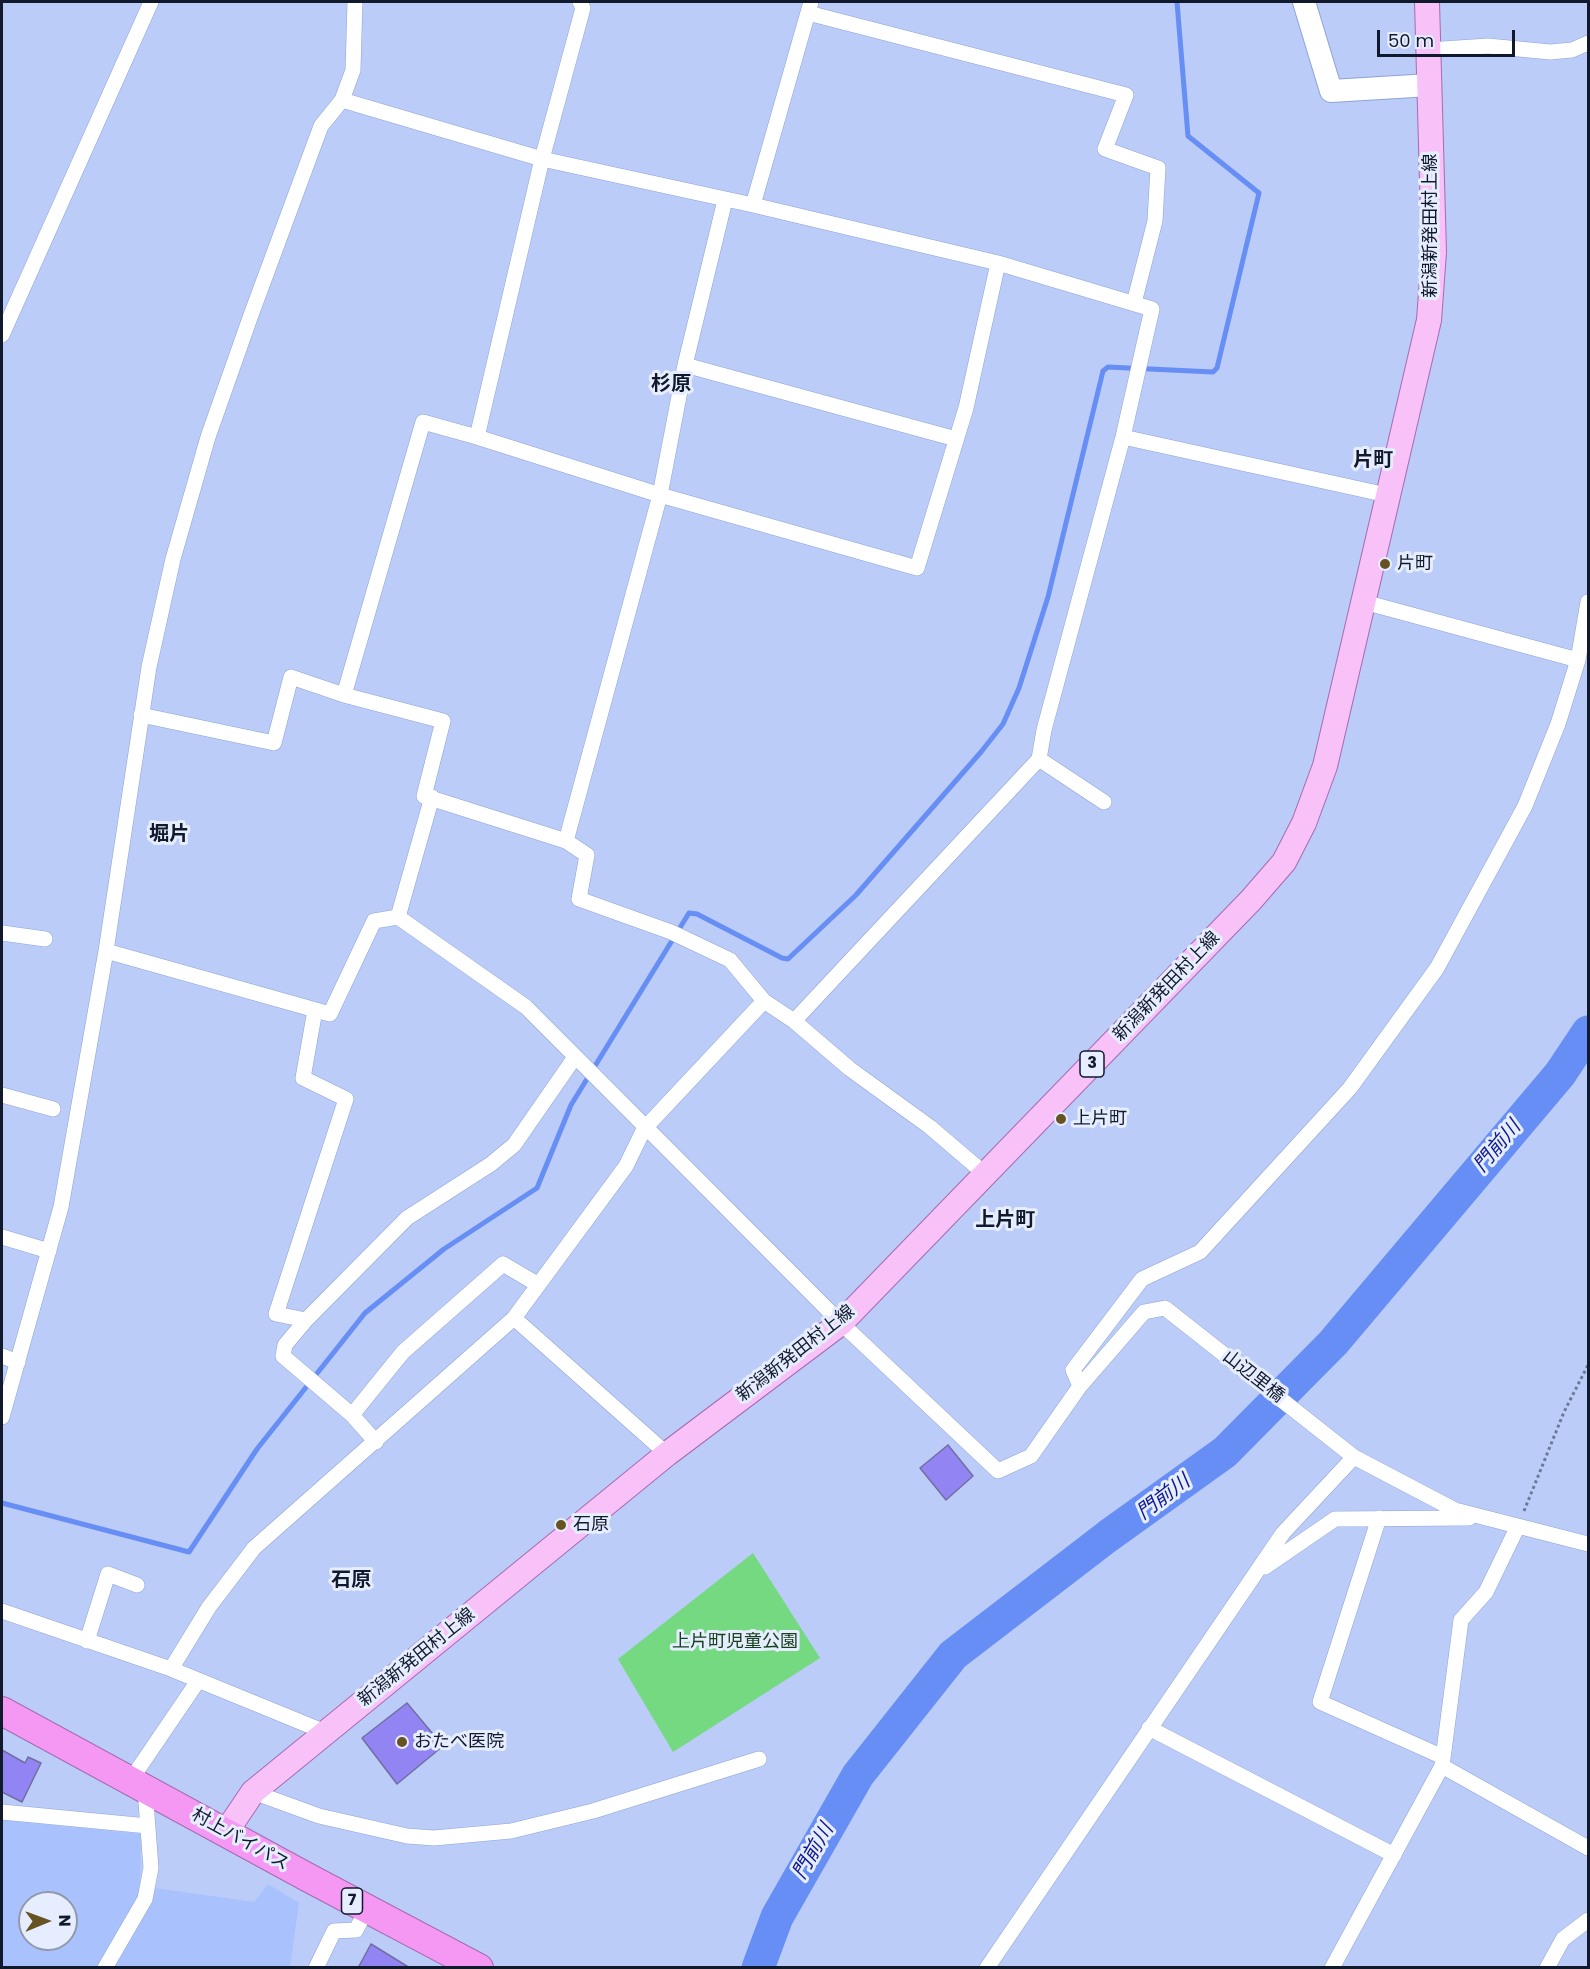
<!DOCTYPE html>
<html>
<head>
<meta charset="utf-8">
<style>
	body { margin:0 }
	#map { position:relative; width:1590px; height:1969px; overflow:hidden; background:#baccf7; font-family:Poppins,sans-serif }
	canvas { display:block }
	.frame { position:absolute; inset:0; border:3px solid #11192c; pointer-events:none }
	.north { position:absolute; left:18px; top:1891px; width:60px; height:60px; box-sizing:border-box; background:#e6edfe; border:2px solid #9198aa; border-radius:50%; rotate:89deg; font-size:16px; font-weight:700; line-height:24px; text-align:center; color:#11192c }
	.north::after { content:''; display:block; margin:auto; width:21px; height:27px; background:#675321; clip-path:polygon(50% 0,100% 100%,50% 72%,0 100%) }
	.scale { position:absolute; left:1377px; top:30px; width:138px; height:27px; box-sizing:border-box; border:3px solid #11192c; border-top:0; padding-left:8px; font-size:18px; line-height:21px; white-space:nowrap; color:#11192c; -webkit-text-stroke:4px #e6edfe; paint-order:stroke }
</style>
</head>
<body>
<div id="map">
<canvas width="1590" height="1969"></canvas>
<div class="frame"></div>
<div class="north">N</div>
<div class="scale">50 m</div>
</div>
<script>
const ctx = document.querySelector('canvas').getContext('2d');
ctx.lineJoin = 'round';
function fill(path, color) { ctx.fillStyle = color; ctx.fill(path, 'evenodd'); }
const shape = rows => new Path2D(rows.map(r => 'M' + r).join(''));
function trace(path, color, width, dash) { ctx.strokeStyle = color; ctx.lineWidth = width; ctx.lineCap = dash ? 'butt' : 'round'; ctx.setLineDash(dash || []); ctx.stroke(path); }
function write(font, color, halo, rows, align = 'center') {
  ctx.font = font + ' Poppins,"Noto Sans JP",sans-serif'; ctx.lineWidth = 6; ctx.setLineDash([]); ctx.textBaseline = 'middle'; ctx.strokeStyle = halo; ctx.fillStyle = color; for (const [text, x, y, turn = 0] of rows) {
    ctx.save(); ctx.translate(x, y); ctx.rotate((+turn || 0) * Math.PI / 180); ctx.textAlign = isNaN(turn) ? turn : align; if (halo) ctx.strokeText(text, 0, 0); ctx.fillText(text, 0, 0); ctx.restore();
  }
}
const built = shape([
	[2,1820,141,1834,140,1886,254,1902,268,1884,299,1903,290,1967,2,1967],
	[30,1903,66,1903,66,1939,30,1939]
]);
const green = shape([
	[753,1553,820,1658,673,1752,618,1659]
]);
const stream = shape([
	[2,1503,189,1552,257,1449,365,1313,444,1249,537,1188,571,1105,689,913,697,914,782,958,788,959,856,895,981,752,1003,724,1019,688,1048,597,1103,371,1108,367,1213,372,1217,368,1259,193,1188,136,1177,2]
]);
const river = shape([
	[758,1968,777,1917,858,1775,953,1655,1108,1536,1225,1452,1333,1343,1560,1074,1588,1032]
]);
const building = shape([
	[948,1445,973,1476,946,1500,920,1468,948,1445],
	[407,1703,443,1746,397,1784,362,1738,407,1703],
	[2,1750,25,1763,28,1757,41,1763,22,1802,2,1792,2,1750],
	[371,1944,410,1968,358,1968,371,1944]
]);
const path = shape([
	[1524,1511,1564,1412,1588,1365]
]);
const street = shape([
	[580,2,583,8,542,159,477,437,660,495,917,568,966,408,998,263],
	[808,13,1126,95,1105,149,1158,168,1155,221,1134,303],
	[1427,50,1488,46,1550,52,1572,50,1588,43],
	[342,100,542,159,753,205,998,263,1152,309,1123,437,1044,730,1039,759,794,1021],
	[725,200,685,365,660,495,566,841,587,855,579,899,671,932,730,960,764,1001,794,1021,850,1069,930,1127,985,1174],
	[753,205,811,2],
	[2,335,151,2],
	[685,365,956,439],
	[1123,437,1387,495],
	[1364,602,1578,660],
	[344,695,423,422,477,437],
	[141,715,274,743,291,677,344,695,443,721,424,796,566,841],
	[1039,759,1104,802],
	[398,917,432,797],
	[2,933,45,939],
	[106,951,330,1014,374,921,398,917,526,1007,841,1323,998,1471,1031,1456,1080,1386,1144,1312,1165,1308,1354,1457,1455,1510,1588,1544],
	[2,1095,53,1109],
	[2,1237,49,1251],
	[514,1318,667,1454],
	[306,1320,276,1314,346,1099,303,1078,315,1010],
	[2,1356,18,1362],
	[1080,1386,1073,1370,1142,1279,1200,1252,1350,1088,1437,968,1525,806,1558,724,1578,660,1588,602],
	[352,1415,403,1352,503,1264,537,1284],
	[2,1417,61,1207,106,951,149,667,173,559,208,437,251,315,321,126,342,100,353,70,355,2],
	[376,1442,352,1415,283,1356,285,1345,306,1320,407,1218,491,1164,514,1145,575,1057],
	[1379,1518,1320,1702,1443,1757],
	[1265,1567,1335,1519,1469,1518],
	[2,1611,171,1669,325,1732],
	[87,1641,108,1574,137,1585],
	[171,1669,209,1607,254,1548,514,1318,626,1166,644,1129,764,1001],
	[1149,1728,1394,1855],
	[1442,1766,1588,1848],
	[130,1781,198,1681],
	[253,1792,319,1816,407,1836,434,1838,511,1831,593,1811,759,1759],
	[2,1812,148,1826],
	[105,1968,145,1899,151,1868,145,1789],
	[316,1968,334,1931,356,1930,367,1909],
	[987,1968,1283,1533,1354,1457],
	[1332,1968,1442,1766,1461,1620,1486,1592,1518,1526],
	[1547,1968,1563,1939,1588,1920]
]);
const secondary = shape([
	[1304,2,1331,91,1430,85]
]);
const primary = shape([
	[226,1832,253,1792,667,1454,841,1323,1251,900,1284,862,1304,823,1325,766,1429,320,1434,252,1427,2]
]);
const highway = shape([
	[2,1711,307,1877,479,1968]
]);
const markers = [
	[1385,564,6,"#675321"],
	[1061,1119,6,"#675321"],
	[561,1525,6,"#675321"],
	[402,1742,6,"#675321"]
];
const shields = [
	[1092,1064,24],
	[352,1901,21]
];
const shieldNames = [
	["3",1092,1064],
	["7",352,1901]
];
const streetNames = [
	["新潟新発田村上線",1431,226,-90],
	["新潟新発田村上線",1167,987,-46],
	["新潟新発田村上線",796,1354,-38],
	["山辺里橋",1253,1377,38],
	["新潟新発田村上線",417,1658,-39],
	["村上バイパス",240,1840,29]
];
const poiNames = [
	["片町",1397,564],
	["上片町",1073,1119],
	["石原",573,1525],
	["おたべ医院",414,1742]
];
const parkNames = [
	["上片町児童公園",735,1642]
];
const neighbourhoodNames = [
	["杉原",671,385],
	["片町",1373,461],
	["堀片",169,835],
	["上片町",1005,1221],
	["石原",351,1581]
];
const waterNames = [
	["門前川",1498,1147,-50],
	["門前川",1164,1498,-37],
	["門前川",814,1852,-60]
];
fill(built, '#a9c2fe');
fill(green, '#75d981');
trace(stream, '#678ef5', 5);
trace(river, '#678ef5', 33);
fill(building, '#9285f3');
trace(building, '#716ea1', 1.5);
trace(street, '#8ea4d8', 16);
trace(secondary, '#8ea4d8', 24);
trace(primary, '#a56cae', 26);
trace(highway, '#a56cae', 30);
trace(path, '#6c7999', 3, [3, 3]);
trace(street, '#fff', 15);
trace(secondary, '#fff', 22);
trace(primary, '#f8c1f8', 24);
trace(highway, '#f498f4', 28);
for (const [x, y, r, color] of markers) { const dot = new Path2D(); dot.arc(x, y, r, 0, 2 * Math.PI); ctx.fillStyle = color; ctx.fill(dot); trace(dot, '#e6edfe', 2); }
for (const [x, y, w] of shields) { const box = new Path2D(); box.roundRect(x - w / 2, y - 13, w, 26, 4.5); ctx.fillStyle = '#e6edfe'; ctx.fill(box); trace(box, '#11192c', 1.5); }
write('bold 16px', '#11192c', null, shieldNames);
write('18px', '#11192c', '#e6edfe', streetNames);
write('18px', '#11192c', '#e6edfe', poiNames, 'left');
write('18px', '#17401d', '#e6edfe', parkNames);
write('bold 20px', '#11192c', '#e6edfe', neighbourhoodNames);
write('italic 20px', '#0d1790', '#e6edfe', waterNames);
</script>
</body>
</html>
